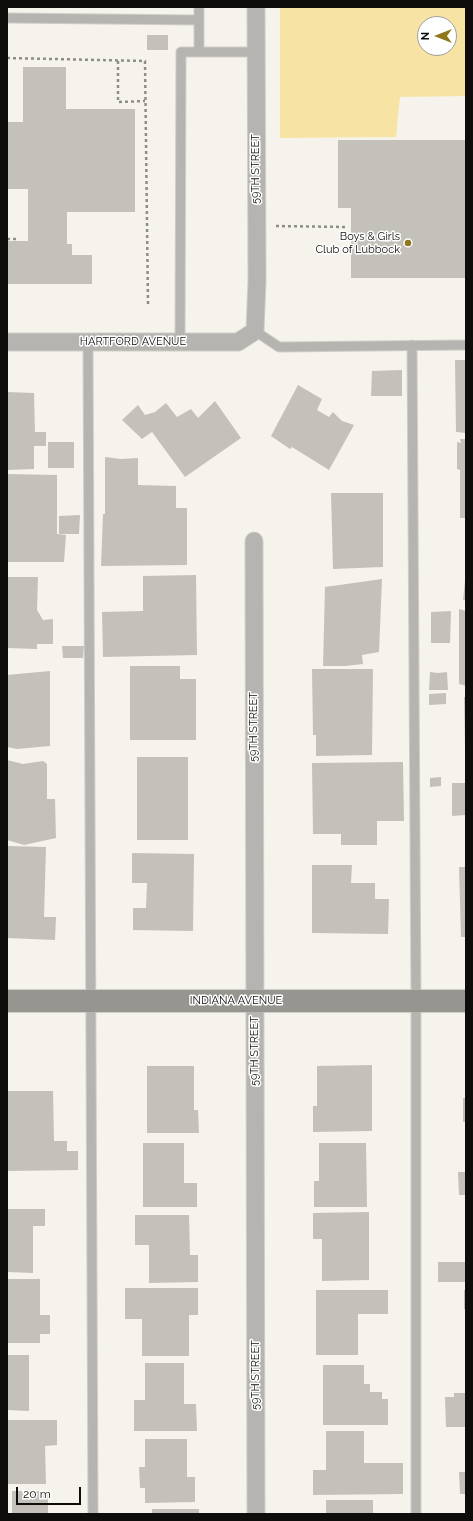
<!DOCTYPE html>
<html>
<head>
<meta charset="utf-8">
<style>
	body { margin:0 }
	#map { position:relative; width:473px; height:1521px; overflow:hidden; background:#f5f3eb; font-family:Raleway,sans-serif }
	canvas { display:block }
	.frame { position:absolute; inset:0; border:8px solid #0e0d0b; pointer-events:none }
	.north { position:absolute; left:417px; top:16px; width:40px; height:40px; box-sizing:border-box; background:#fff; border:1px solid #9f9e9d; border-radius:50%; rotate:270deg; font-size:11px; font-weight:700; line-height:16px; text-align:center; color:#0e0d0b }
	.north::after { content:''; display:block; margin:auto; width:14px; height:18px; background:#8f771c; clip-path:polygon(50% 0,100% 100%,50% 72%,0 100%) }
	.scale { position:absolute; left:16px; top:1487px; width:65px; height:18px; box-sizing:border-box; border:2px solid #0e0d0b; border-top:0; padding-left:5px; font-size:12px; line-height:14px; white-space:nowrap; color:#0e0d0b; -webkit-text-stroke:3px #fff; paint-order:stroke }
</style>
</head>
<body>
<div id="map">
<canvas width="473" height="1521"></canvas>
<div class="frame"></div>
<div class="north">N</div>
<div class="scale">20 m</div>
</div>
<script>
const ctx = document.querySelector('canvas').getContext('2d');
ctx.lineJoin = 'round';
function fill(path, color) { ctx.fillStyle = color; ctx.fill(path, 'evenodd'); }
const shape = rows => new Path2D(rows.map(r => 'M' + r).join(''));
function trace(path, color, width, dash) { ctx.strokeStyle = color; ctx.lineWidth = width; ctx.lineCap = dash ? 'butt' : 'round'; ctx.setLineDash(dash || []); ctx.stroke(path); }
function write(font, color, halo, rows, align = 'center') {
  ctx.font = font + ' Raleway,sans-serif'; ctx.lineWidth = 3; ctx.setLineDash([]); ctx.textBaseline = 'middle'; ctx.strokeStyle = halo; ctx.fillStyle = color; for (const [text, x, y, turn = 0] of rows) {
    ctx.save(); ctx.translate(x, y); ctx.rotate((+turn || 0) * Math.PI / 180); ctx.textAlign = isNaN(turn) ? turn : align; if (halo) ctx.strokeText(text, 0, 0); ctx.fillText(text, 0, 0); ctx.restore();
  }
}
const green = shape([
	[280,7,466,7,466,96,400,97,396,137,280,138],
	[425,24,449,24,449,48,425,48]
]);
const building = shape([
	[147,35,168,35,168,50,147,50],
	[23,67,66,67,66,109,135,109,135,212,67,212,67,244,72,244,72,255,92,255,92,284,7,284,7,241,28,241,28,189,7,189,7,122,23,122],
	[338,140,466,140,466,278,351,278,351,208,338,208],
	[455,360,466,360,466,433,456,432],
	[402,370,402,396,371,396,372,371],
	[298,385,322,399,317,410,329,417,333,412,342,421,354,425,329,470,292,447,290,449,271,436],
	[7,392,34,393,35,432,46,432,46,446,34,446,34,469,7,470],
	[215,401,241,438,185,477,152,432,142,439,122,420,138,405,145,415,155,412,166,403,177,417,191,409,198,418],
	[460,439,466,439,466,518,460,518,460,470,457,469,457,442,461,443],
	[48,442,74,442,74,468,48,468],
	[105,457,121,459,138,458,138,485,176,486,176,508,187,508,187,565,101,566,103,514,105,514],
	[7,474,57,475,57,534,66,535,64,562,7,562],
	[331,493,383,493,383,567,333,569],
	[80,515,79,534,59,534,59,516],
	[196,575,197,655,103,657,102,612,143,611,143,576],
	[7,577,38,577,37,610,43,620,53,619,53,644,37,644,37,649,7,648],
	[382,579,379,652,362,655,363,664,345,666,323,666,325,587],
	[465,581,466,581,466,600,463,600],
	[459,609,466,611,466,686,459,684],
	[451,611,450,643,431,643,431,612],
	[62,646,84,646,83,658,63,658],
	[130,666,180,666,180,679,196,679,196,740,130,740],
	[312,669,373,669,372,755,316,756,316,735,313,735],
	[50,671,50,746,17,749,7,747,7,675],
	[430,672,438,673,447,672,448,690,429,690],
	[446,693,446,704,429,705,429,694],
	[464,697,466,697,466,747,465,747],
	[137,757,188,757,188,840,137,840],
	[7,760,23,764,43,761,47,764,47,799,55,799,56,838,24,845,7,840],
	[403,762,404,821,377,821,377,845,341,845,341,834,313,834,312,763],
	[441,777,441,786,430,787,430,778],
	[452,783,466,783,466,815,452,816],
	[7,846,46,847,44,917,56,917,55,940,7,938],
	[132,853,194,854,193,931,133,930,133,908,146,908,147,883,132,883],
	[312,865,352,865,351,883,375,883,375,899,389,899,388,934,312,933],
	[459,867,466,867,466,937,461,937],
	[372,1065,372,1131,313,1132,313,1106,317,1106,317,1066],
	[147,1066,194,1066,194,1110,198,1110,199,1133,147,1133],
	[7,1091,53,1091,54,1141,67,1141,67,1151,78,1151,78,1170,7,1171],
	[463,1098,466,1098,466,1122,463,1122],
	[143,1143,184,1143,184,1183,197,1183,197,1207,143,1207],
	[319,1143,366,1143,367,1207,314,1207,314,1181,319,1181],
	[458,1172,466,1172,466,1195,459,1195],
	[7,1209,45,1209,45,1226,33,1226,33,1273,7,1272],
	[369,1212,369,1280,322,1281,322,1239,313,1239,313,1213],
	[135,1215,189,1215,190,1255,198,1255,198,1282,149,1283,149,1245,135,1245],
	[438,1262,466,1262,466,1282,438,1282],
	[7,1279,40,1279,40,1315,50,1315,50,1334,40,1334,40,1343,7,1343],
	[125,1288,198,1288,198,1315,189,1315,189,1356,142,1356,142,1319,125,1319],
	[316,1290,388,1290,388,1314,358,1314,358,1355,316,1355],
	[464,1290,466,1290,466,1309,464,1309],
	[7,1355,29,1355,29,1411,7,1410],
	[145,1363,184,1363,184,1404,196,1404,197,1431,134,1431,134,1400,145,1400],
	[323,1365,364,1365,364,1384,370,1384,370,1392,382,1392,382,1399,388,1399,388,1425,323,1425],
	[454,1393,466,1393,466,1427,446,1427,445,1397,454,1397],
	[7,1420,57,1420,57,1445,45,1446,46,1484,7,1484],
	[326,1431,364,1431,364,1463,403,1463,403,1494,313,1495,313,1470,326,1470],
	[145,1439,187,1439,187,1477,195,1477,195,1502,145,1503,145,1488,140,1488,139,1467,145,1467],
	[459,1472,466,1472,466,1494,460,1494],
	[12,1491,48,1491,48,1514,12,1514],
	[326,1500,373,1500,373,1514,326,1514],
	[152,1509,199,1509,199,1514,152,1514]
]);
const path = shape([
	[7,58,145,61,148,304],
	[118,61,118,102,145,101],
	[276,226,345,227],
	[7,239,19,239]
]);
const lane = shape([
	[199,7,199,52,256,52],
	[7,18,199,20],
	[255,331,279,347,466,345],
	[88,342,93,1514],
	[180,342,181,52,199,52],
	[412,345,416,1001,416,1514]
]);
const street = shape([
	[7,342,238,342,255,331,257,280,256,7],
	[254,541,256,1514]
]);
const secondary = shape([
	[7,1001,466,1001]
]);
const markers = [
	[408,243,4,"#8f771c"]
];
const streetNames = [
	["59TH STREET",256,169,-90],
	["HARTFORD AVENUE",133,342],
	["59TH STREET",254,727,-90],
	["INDIANA AVENUE",236,1001],
	["59TH STREET",255,1051,-90],
	["59TH STREET",256,1375,-90]
];
const poiNames = [
	["Boys & Girls",400,237],
	["Club of Lubbock",400,250]
];
fill(green, '#f7e4a4');
fill(building, '#c4c1ba');
trace(lane, '#d0cec7', 11);
trace(street, '#d0cec7', 19);
trace(secondary, '#d0cec7', 24);
trace(path, '#8f8d88', 2.5, [3, 3]);
trace(lane, '#b5b4b1', 9);
trace(street, '#b5b4b1', 17);
trace(secondary, '#979590', 22);
for (const [x, y, r, color] of markers) { const dot = new Path2D(); dot.arc(x, y, r, 0, 2 * Math.PI); ctx.fillStyle = color; ctx.fill(dot); trace(dot, '#fff', 1.5); }
write('11px', '#0e0d0b', '#fff', streetNames);
write('11px', '#0e0d0b', '#fff', poiNames, 'right');
</script>
</body>
</html>
